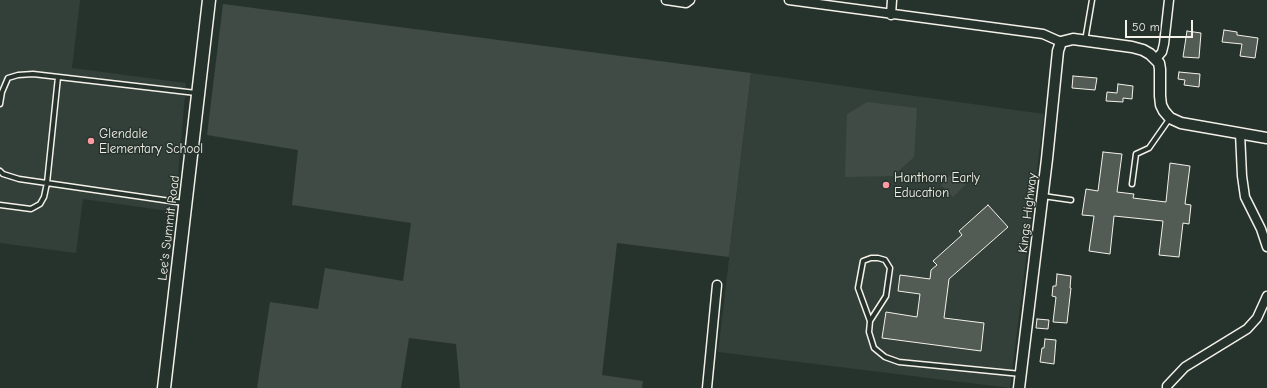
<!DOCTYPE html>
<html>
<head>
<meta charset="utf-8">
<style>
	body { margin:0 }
	#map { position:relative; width:1267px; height:388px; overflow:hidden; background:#26332d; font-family:"Comic Neue",sans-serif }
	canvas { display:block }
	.scale { position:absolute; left:1125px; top:20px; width:68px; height:18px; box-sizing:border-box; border:2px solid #f4f1e8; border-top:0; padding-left:5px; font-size:12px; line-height:14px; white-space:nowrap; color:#f4f1e8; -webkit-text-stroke:3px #26332d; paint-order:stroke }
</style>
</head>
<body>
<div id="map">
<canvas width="1267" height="388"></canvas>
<div class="scale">50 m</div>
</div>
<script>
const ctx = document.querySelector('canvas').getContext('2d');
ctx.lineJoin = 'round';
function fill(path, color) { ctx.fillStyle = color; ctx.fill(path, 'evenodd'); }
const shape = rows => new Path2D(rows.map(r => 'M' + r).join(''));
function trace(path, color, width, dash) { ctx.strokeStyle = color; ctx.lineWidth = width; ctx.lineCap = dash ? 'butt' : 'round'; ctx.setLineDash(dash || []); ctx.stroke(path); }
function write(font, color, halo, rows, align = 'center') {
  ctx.font = font + ' "Comic Neue",sans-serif'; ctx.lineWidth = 3; ctx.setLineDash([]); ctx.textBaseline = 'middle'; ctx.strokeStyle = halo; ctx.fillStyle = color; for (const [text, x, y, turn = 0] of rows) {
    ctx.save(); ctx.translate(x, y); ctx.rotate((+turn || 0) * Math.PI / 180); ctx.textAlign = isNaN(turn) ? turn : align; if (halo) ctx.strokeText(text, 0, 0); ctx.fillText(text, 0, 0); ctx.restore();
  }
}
const built = shape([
	[0,0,80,0,72,68,186,83,175,212,83,199,76,253,0,243],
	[751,73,1044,114,1010,388,718,352]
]);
const green = shape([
	[223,4,751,73,729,257,617,243,602,375,643,381,642,388,460,388,456,344,409,338,401,388,257,388,270,302,318,309,325,268,403,281,411,223,292,205,298,150,207,135],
	[867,102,917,108,914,157,893,176,845,177,847,114],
	[954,172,966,184,953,197,941,185]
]);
const building = shape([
	[1224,30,1237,32,1237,35,1258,38,1255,58,1240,56,1242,44,1222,42,1224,30],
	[1187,31,1201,33,1199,58,1183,57,1187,31],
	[1179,72,1200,74,1199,87,1184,85,1185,80,1178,79,1179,72],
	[1073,76,1097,78,1095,90,1072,88,1073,76],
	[1118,84,1133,86,1132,99,1123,98,1123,102,1106,101,1107,92,1117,93,1118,84],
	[1103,152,1122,154,1117,192,1134,194,1133,198,1166,202,1170,163,1190,166,1185,204,1191,205,1189,224,1183,223,1179,257,1159,255,1163,221,1114,216,1110,254,1089,251,1094,216,1082,215,1086,189,1098,191,1103,152],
	[988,205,1008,227,949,279,944,318,984,323,981,351,882,338,886,312,917,317,920,294,898,291,900,275,930,279,931,270,937,265,933,261,962,235,959,231,988,205],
	[1057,274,1071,276,1070,288,1071,288,1067,323,1053,322,1056,297,1052,296,1053,286,1056,286,1057,274],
	[1037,319,1049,320,1048,329,1036,328,1037,319],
	[1045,339,1056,340,1054,364,1040,362,1042,348,1044,348,1045,339]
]);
const service = shape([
	[1085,41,1092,0],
	[0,104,2,92,8,78,18,75,33,74,196,93],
	[0,171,3,174,19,179,184,203],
	[1132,184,1136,154,1149,148,1170,118],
	[1043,196,1071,200],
	[0,205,31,209,40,204,44,197,47,183,58,77],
	[870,321,886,296,890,268,885,260,878,258,871,258,863,261,858,288,870,321,869,332,874,348,885,357,899,362,1021,374]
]);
const minor = shape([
	[666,0,686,3,690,0],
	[789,0,1043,34,1061,42],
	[891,15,892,0],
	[1156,59,1162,52,1164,44,1169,0],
	[1240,133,1242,176,1245,197,1261,229,1267,247],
	[707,388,717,285],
	[1167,388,1167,386,1185,367,1247,329,1257,318,1267,296]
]);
const tertiary = shape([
	[1019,388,1047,159,1058,51,1061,42,1073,39,1132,47,1143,50,1150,54,1159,63,1160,69,1160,96,1161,105,1164,111,1170,118,1181,123,1267,138]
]);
const secondary = shape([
	[164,388,209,0]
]);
const markers = [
	[91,141,4,"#ff9aa2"],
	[886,185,4,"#ff9aa2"]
];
const poiNames = [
	["Glendale",99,134],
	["Elementary School",99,149],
	["Hanthorn Early",894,178],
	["Education",894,193]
];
const streetNames = [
	["Kings Highway",1028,213,-83],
	["Lee's Summit Road",169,228,-83]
];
fill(built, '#333f39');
fill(green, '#414b45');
fill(building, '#525c55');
trace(building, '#f4f1e8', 1);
trace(service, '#f4f1e8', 7);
trace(minor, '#f4f1e8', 11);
trace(tertiary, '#f4f1e8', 13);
trace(secondary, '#f4f1e8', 15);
trace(service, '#26332d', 4);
trace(minor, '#26332d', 8);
trace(tertiary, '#26332d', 10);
trace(secondary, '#26332d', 12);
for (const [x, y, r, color] of markers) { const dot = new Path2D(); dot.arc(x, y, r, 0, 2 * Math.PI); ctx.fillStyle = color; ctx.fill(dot); trace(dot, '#26332d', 1.5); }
write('13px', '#f4f1e8', '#26332d', poiNames, 'left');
write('13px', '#f4f1e8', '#26332d', streetNames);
</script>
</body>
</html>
